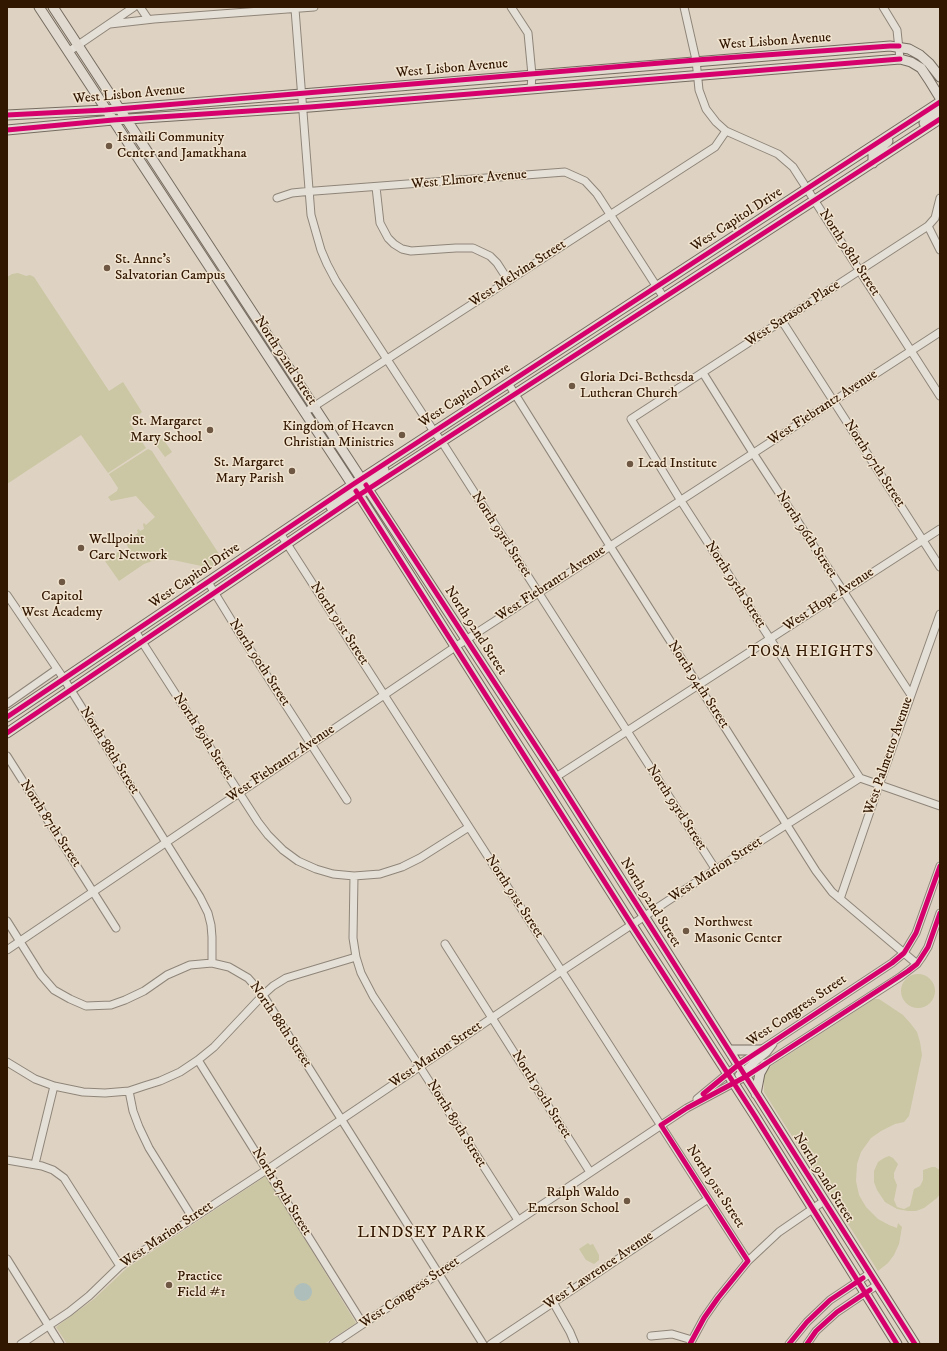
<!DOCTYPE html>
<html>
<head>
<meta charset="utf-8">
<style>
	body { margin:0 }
	#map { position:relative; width:947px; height:1351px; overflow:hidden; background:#ded3c2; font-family:"IM FELL DW Pica",serif }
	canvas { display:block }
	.frame { position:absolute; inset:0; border:8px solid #311600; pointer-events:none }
</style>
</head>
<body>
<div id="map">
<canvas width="947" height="1351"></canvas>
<div class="frame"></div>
</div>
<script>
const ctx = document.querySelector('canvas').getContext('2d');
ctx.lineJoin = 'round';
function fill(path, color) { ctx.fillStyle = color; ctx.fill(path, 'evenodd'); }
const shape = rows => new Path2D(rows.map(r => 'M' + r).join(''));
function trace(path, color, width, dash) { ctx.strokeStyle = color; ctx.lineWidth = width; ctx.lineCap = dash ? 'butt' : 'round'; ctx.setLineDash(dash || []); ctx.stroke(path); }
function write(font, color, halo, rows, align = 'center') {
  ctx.font = font + ' "IM FELL DW Pica",serif'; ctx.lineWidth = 3; ctx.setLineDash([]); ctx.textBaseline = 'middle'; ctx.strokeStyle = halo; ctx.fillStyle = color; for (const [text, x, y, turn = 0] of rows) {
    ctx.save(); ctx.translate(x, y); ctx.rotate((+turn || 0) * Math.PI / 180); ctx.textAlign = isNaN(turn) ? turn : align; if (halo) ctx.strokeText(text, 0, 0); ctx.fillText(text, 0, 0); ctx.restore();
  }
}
const green = shape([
	[18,273,26,276,30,275,34,277,109,391,123,382,142,412,129,422,146,448,108,473,81,435,7,484,7,277,12,274],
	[163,439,172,452,165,457,153,441],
	[148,449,152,451,155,456,223,560,211,568,173,560,155,560,144,564,119,581,105,561,121,550,123,553,129,549,124,539,133,534,134,536,138,533,137,530,139,529,140,531,144,529,143,524,144,523,146,525,155,517,136,496,111,501,108,497,117,491,118,488,109,474],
	'901 991a17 17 0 1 1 34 0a17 17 0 1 1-34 0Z',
	[874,999,879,999,903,1015,911,1024,917,1032,920,1042,922,1055,909,1116,904,1122,895,1124,881,1131,871,1138,861,1152,857,1164,856,1181,859,1195,866,1207,878,1219,889,1225,897,1228,898,1223,902,1227,899,1244,894,1255,888,1263,878,1271,764,1092,764,1076,765,1070],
	[889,1156,893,1158,898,1164,894,1173,894,1178,897,1185,894,1200,897,1207,904,1209,910,1206,914,1189,920,1186,923,1180,923,1170,932,1167,935,1167,940,1170,940,1194,937,1198,924,1208,916,1211,908,1211,897,1209,885,1202,877,1190,874,1182,874,1171,878,1162,884,1158],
	[266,1176,356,1323,324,1344,67,1344,56,1327,94,1299,127,1268],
	[588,1243,590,1245,593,1244,599,1255,599,1260,594,1264,586,1260,579,1249]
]);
const water = shape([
	'294 1292a9 9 0 1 1 18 0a9 9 0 1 1-18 0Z'
]);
const minor = shape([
	[140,7,148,19],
	[511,7,528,33,532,75,531,89],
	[684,7,696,60,699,90,706,109,716,122,726,131,778,154,793,167,940,396],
	[883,7,897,30,900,59],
	[295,9,311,215,321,250,327,264,336,281,433,430,442,442,716,870],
	[110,24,154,19,314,7],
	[68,52,134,7],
	[376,187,380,223,388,238,394,244,402,249,411,251,456,248,473,248,490,256,497,263,508,280],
	[277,198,292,193,302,192,565,172,585,181,597,194,664,298],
	[940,198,935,218,928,226,631,419,681,501,860,778,940,806],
	[928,226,940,250],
	[782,321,940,567],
	[703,373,753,453,911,695],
	[508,383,610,546,816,871,832,892,917,964],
	[310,409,715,147,726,131],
	[280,533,748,1261],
	[208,582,238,631,347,800],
	[7,595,64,679,200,897,208,913,211,925,212,937,212,963],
	[135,631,258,822,268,835,283,850,298,861,316,869,333,874,354,876,380,874,402,867,420,858,469,827],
	[7,704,57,669],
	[7,756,116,928],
	[556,777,940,529],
	[354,876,353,938,356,957,361,973,373,996,420,1067,518,1220],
	[840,899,879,785,940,614],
	[7,921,41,975,54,990,70,999,86,1006,111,1005,125,1000,144,991,167,975,190,965,212,963,229,967,248,978,263,995,483,1344],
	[445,944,590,1172],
	[7,950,455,647,940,332],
	[198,1060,363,1324],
	[7,1062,35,1079,54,1086,83,1092,105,1093,129,1091,144,1086,160,1081,180,1072,198,1060,214,1047,263,995,273,986,286,978,356,957],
	[739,1075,767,1052,773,1044],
	[129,1091,133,1111,139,1127,149,1148,192,1217],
	[697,1099,738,1065,892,963,904,953,916,933,940,866],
	[7,1160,42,1166,53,1170,64,1178,120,1266],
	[35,1164,54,1086],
	[7,1259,60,1344],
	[553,1302,570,1332,575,1344],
	[651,1336,672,1334,692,1340],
	[21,1344,69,1312,89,1296,120,1266,271,1167,557,974,704,877,860,778],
	[333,1344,687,1108,745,1077,900,977,917,964,922,957,928,947,940,913],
	[491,1344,708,1199],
	[690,1344,704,1318,718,1298,748,1261,779,1232,824,1201],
	[789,1344,807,1322,830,1300,869,1274],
	[807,1344,816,1331,837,1312,877,1285]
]);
const major = shape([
	[39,7,359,495,632,925,755,1116,897,1344],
	[53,7,556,777,915,1344],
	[7,115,105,110,890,46,909,49,920,55,929,63,940,77],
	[924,123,940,112],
	[7,130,113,120,310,107,900,59,911,62,921,68,929,80,940,98],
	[873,163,873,154,888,141],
	[361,488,362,486,384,470],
	[331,507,356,488],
	[7,717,352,485,940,102],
	[7,733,359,495,940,119],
	[729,1050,761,1050],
	[756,1094,760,1073,765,1064]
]);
const cycleway = shape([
	[7,115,105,110,696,60,890,46,899,46],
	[7,130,113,120,310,107,900,59],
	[366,485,556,777,915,1344],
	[356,491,632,925,755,1116,897,1344],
	[7,717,352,485,940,102],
	[7,733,359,495,940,119],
	[703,1094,738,1065,892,963,904,953,916,933,940,866],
	[690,1344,704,1318,718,1298,748,1261,661,1125,687,1108,745,1077,908,971,917,964,928,947,940,913],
	[789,1344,807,1322,830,1300,863,1278],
	[807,1344,816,1331,837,1312,870,1290]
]);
const markers = [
	[109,146,4,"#6e5844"],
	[107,268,4,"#6e5844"],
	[572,386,4,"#6e5844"],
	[210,430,4,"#6e5844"],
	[402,435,4,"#6e5844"],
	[630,464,4,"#6e5844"],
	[292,471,4,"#6e5844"],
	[81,548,4,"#6e5844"],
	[62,582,4,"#6e5844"],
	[686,931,4,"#6e5844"],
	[627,1201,4,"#6e5844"],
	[169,1285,4,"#6e5844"]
];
const streetNames = [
	["West Lisbon Avenue",775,42,-4],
	["West Lisbon Avenue",452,69,-5],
	["West Lisbon Avenue",129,95,-5],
	["West Elmore Avenue",469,180,-5],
	["West Capitol Drive",737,220,-33],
	["North 98th Street",849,253,57],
	["West Melvina Street",518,274,-33],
	["West Sarasota Place",793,314,-33],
	["North 92nd Street",285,361,57],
	["West Capitol Drive",465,396,-33],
	["West Fiebrantz Avenue",823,408,-33],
	["North 97th Street",874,464,57],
	["North 93rd Street",501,535,57],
	["North 96th Street",806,535,57],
	["West Capitol Drive",195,576,-34],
	["West Fiebrantz Avenue",551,584,-33],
	["North 95th Street",735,585,57],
	["West Hope Avenue",829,600,-33],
	["North 91st Street",339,624,57],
	["North 92nd Street",475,631,57],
	["North 90th Street",259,663,57],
	["North 94th Street",698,685,57],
	["North 89th Street",203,737,57],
	["North 88th Street",109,751,58],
	["West Palmetto Avenue",889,756,-71],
	["West Fiebrantz Avenue",281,764,-34],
	["North 93rd Street",676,808,57],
	["North 87th Street",50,824,57],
	["West Marion Street",716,870,-33],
	["North 91st Street",514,897,57],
	["North 92nd Street",650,903,58],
	["West Congress Street",797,1011,-34],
	["North 88th Street",280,1025,56],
	["West Marion Street",436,1055,-34],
	["North 90th Street",541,1095,58],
	["North 89th Street",456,1124,58],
	["North 92nd Street",823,1178,58],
	["North 91st Street",715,1187,57],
	["North 87th Street",281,1192,58],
	["West Marion Street",167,1235,-34],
	["West Lawrence Avenue",599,1271,-34],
	["West Congress Street",410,1293,-34]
];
const poiNames = [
	["Ismaili Community",117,138],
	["Center and Jamatkhana",117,154],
	["St. Anne's",115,260],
	["Salvatorian Campus",115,276],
	["Gloria Dei-Bethesda",580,378],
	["Lutheran Church",580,394],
	["St. Margaret",202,422,"right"],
	["Mary School",202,438,"right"],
	["Kingdom of Heaven",394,427,"right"],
	["Christian Ministries",394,443,"right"],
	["St. Margaret",284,463,"right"],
	["Mary Parish",284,479,"right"],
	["Lead Institute",638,464],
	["Wellpoint",89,540],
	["Care Network",89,556],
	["Capitol",62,597,"center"],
	["West Academy",62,613,"center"],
	["Northwest",694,923],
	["Masonic Center",694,939],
	["Ralph Waldo",619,1193,"right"],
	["Emerson School",619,1209,"right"],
	["Practice",177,1277],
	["Field #1",177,1293]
];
const neighbourhoodNames = [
	["TOSA HEIGHTS",811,653]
];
const quarterNames = [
	["LINDSEY PARK",422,1234]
];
fill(green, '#cbc6a3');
fill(water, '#aebfbb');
trace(minor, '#8f8579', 9);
trace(major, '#766c60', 11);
trace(minor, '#e5e0d7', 7);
trace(major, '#e1dad0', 9);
trace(cycleway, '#d6006c', 5);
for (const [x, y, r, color] of markers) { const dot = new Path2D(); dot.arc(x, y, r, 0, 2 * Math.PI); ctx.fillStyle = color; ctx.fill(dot); trace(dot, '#f1e4d0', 1.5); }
write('14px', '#311600', '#f1e4d0', streetNames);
write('14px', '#311600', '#f1e4d0', poiNames, 'left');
ctx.letterSpacing = '1px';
write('15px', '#311600', '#f1e4d0', neighbourhoodNames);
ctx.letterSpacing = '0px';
ctx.letterSpacing = '1px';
write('16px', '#311600', '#f1e4d0', quarterNames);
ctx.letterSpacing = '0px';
</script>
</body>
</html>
